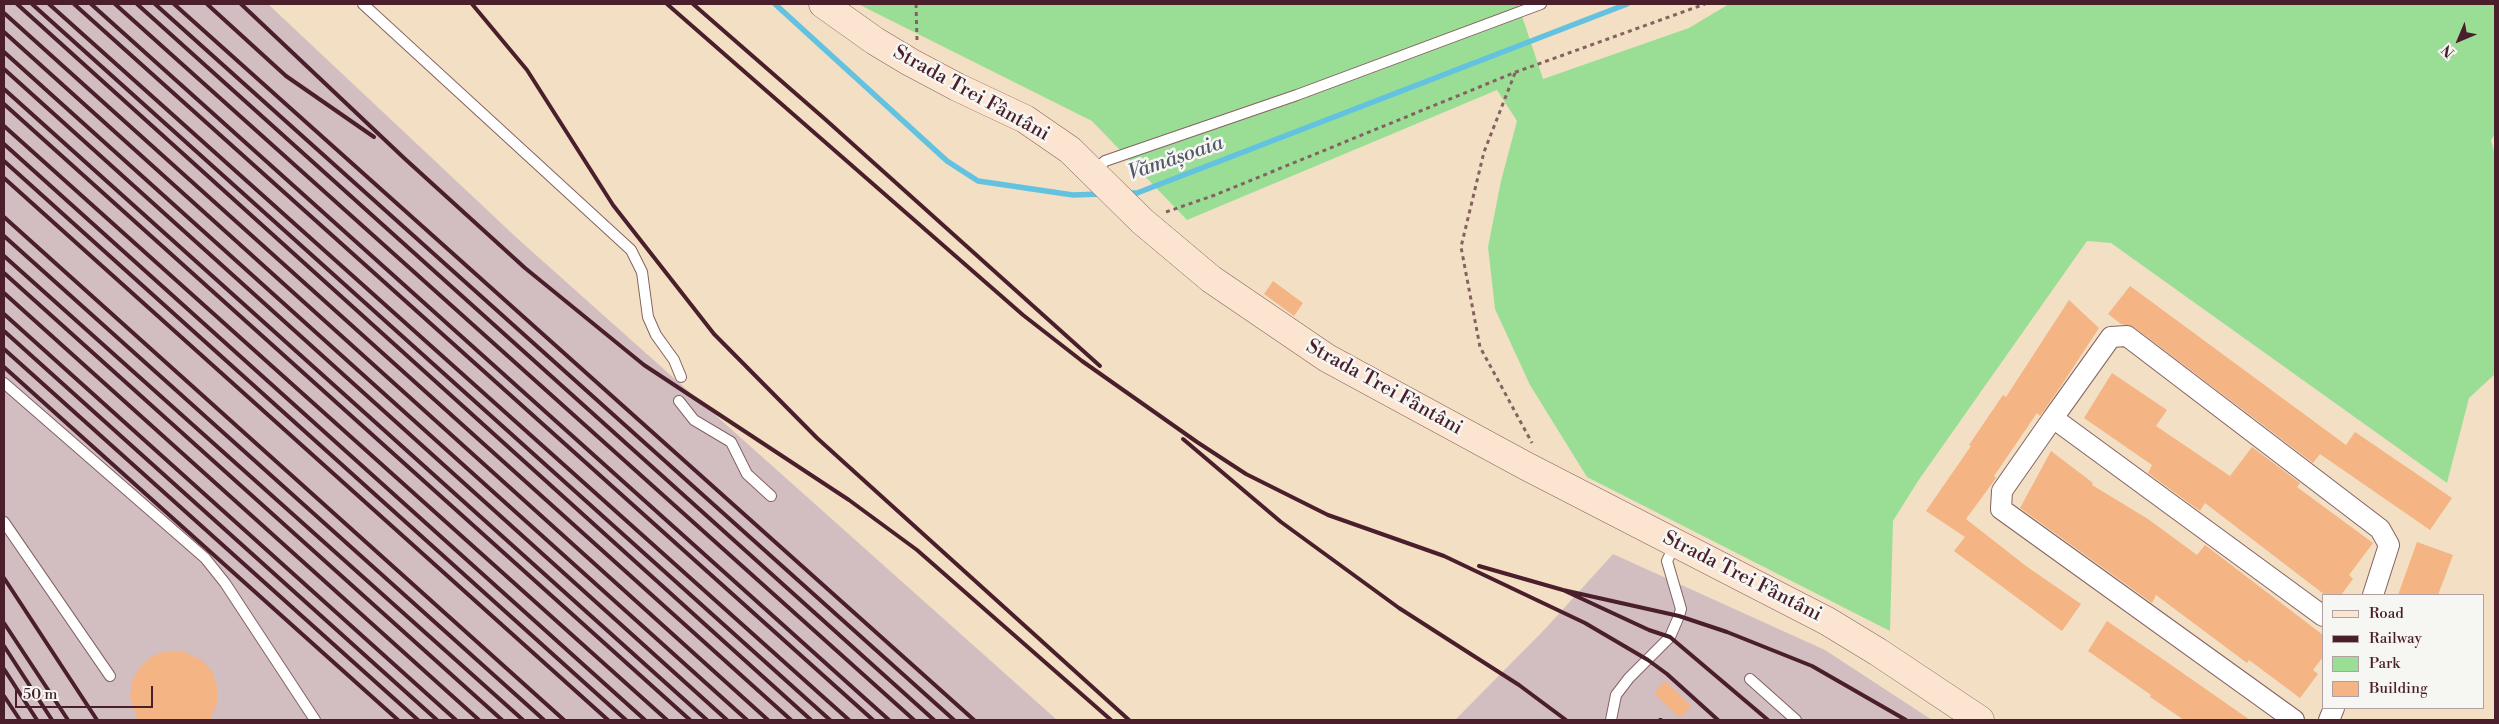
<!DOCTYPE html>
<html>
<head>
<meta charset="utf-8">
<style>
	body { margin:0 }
	#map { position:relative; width:2499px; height:724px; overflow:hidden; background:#f2dfc4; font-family:"Libre Bodoni",serif }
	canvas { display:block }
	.frame { position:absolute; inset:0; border:5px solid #4a1f2b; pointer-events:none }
	.legend { position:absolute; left:2322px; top:594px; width:162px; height:115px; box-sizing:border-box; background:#f6f6f2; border:1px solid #b1a0a2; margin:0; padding:6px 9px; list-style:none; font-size:15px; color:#4a1f2b }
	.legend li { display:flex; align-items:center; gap:10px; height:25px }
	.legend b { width:25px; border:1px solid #b1a0a2 }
	.north { position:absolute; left:2434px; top:15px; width:50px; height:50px; -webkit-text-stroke:4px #f6f6f2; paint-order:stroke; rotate:225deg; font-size:14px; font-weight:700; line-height:20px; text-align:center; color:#4a1f2b }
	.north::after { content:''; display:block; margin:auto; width:18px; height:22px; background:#4a1f2b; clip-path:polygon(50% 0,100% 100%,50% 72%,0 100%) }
	.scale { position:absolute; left:15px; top:686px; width:138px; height:22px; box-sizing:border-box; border:2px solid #4a1f2b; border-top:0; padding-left:6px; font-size:15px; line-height:18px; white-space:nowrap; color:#4a1f2b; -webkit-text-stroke:4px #f6f6f2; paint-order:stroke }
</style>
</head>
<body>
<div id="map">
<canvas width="2499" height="724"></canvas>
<div class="frame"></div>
<ul class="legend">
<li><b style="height:6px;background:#fce5d0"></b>Road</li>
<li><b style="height:6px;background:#4a1f2b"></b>Railway</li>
<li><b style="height:14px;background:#9ade96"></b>Park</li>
<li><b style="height:14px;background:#f4b484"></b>Building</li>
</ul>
<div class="north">N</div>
<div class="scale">50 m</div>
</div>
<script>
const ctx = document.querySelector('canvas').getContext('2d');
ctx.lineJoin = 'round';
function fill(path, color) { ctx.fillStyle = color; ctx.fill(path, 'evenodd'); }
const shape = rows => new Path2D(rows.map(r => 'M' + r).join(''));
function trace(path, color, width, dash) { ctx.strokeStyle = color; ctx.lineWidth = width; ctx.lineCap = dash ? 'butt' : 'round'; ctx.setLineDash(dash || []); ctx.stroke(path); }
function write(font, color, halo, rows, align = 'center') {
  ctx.font = font + ' "Libre Bodoni",serif'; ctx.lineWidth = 5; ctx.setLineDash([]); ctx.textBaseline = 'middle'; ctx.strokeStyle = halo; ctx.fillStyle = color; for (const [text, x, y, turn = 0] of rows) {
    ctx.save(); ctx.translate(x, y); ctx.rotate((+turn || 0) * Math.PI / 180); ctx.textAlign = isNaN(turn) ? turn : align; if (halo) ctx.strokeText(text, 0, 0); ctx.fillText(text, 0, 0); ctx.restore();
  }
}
const industrial = shape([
	[4,4,268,4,518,239,1057,720,4,720],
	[1613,554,1825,650,1932,720,1455,720,1546,628]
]);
const green = shape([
	[858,4,1518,4,1543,79,1689,28,1729,4,2495,4,2495,134,2491,140,2495,156,2495,374,2469,398,2447,483,2111,243,2087,241,1918,481,1893,521,1890,631,1587,477,1530,385,1495,309,1488,247,1501,181,1517,121,1497,90,1187,220,1092,121]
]);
const stream = shape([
	[775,4,947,161,978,181,1073,195,1103,194],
	[1127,193,1137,193,1627,4]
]);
const building = shape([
	[1273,281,1303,303,1294,316,1264,294],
	[2130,286,2346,445,2355,432,2452,498,2430,530,2320,454,2313,463,2134,327,2121,324,2108,314],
	[2069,300,2099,328,2061,386,2040,416,2037,413,1994,476,1996,478,1966,519,2026,566,2081,604,2062,631,1954,551,1965,537,1926,511,1971,446,1969,445,2003,395,2006,397],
	[2112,373,2167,410,2156,426,2230,476,2252,447,2300,483,2297,487,2373,543,2349,575,2353,579,2341,595,2325,595,2205,503,2200,511,2148,473,2152,465,2084,418],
	[2051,451,2093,483,2092,485,2148,519,2197,555,2205,545,2323,635,2323,657,2313,670,2318,674,2300,698,2249,660,2247,663,2156,595,2152,603,2020,508],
	[2417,542,2453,555,2438,595,2398,595],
	[2107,621,2164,660,2250,720,2184,720,2150,697,2151,695,2088,651],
	[165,651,185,652,203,661,213,673,217,687,217,703,210,720,138,720,133,709,130,694,133,678,142,665,151,657],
	[1665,681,1691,706,1680,718,1654,693]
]);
const path = shape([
	[916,4,917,40],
	[1515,73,1484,152,1461,247,1480,347,1532,443],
	[1166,212,1215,195,1516,72,1705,4]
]);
const lane = shape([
	[363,4,631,250,642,272,648,317,656,335,674,360,681,377],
	[1094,171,1105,161,1297,95,1541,4],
	[4,383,205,558,225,583,315,720],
	[679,401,694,420,731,442,747,474,771,496],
	[4,522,110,676],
	[1750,679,1796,720],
	[1611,720,1616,695,1629,678,1670,637,1679,616,1681,609,1667,561,1675,544]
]);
const street = shape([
	[2053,418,2002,491,2001,509,2294,720],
	[2323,616,2053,418,2111,337,2127,336,2380,529,2389,545,2373,595],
	[2329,720,2334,708]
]);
const secondary = shape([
	[823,4,875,41,910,62,957,87,1025,119,1070,150,1142,221,1211,279,1327,358,1526,466,1827,621,1878,652,1980,720]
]);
const rail = shape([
	[17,4,811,720],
	[32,4,830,720],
	[49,4,849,720],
	[74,4,873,720],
	[91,4,889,720],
	[115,4,914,720],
	[137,4,934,720],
	[155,4,954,720],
	[174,4,974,720],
	[207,4,286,76,374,137],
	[241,4,404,158,525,268,644,365,849,500,917,550,1111,720],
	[472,4,527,70,613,205,714,334,817,438,1129,720],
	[667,4,1023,315,1082,361,1197,442,1246,474,1328,515,1444,556,1585,623,1648,660,1667,674,1718,720],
	[693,4,826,120,1100,366],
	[4,13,791,720],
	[4,32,768,720],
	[4,52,747,720],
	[4,69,727,720],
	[4,89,707,720],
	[4,104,690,720],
	[4,126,667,720],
	[4,144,645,720],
	[4,161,626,720],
	[4,178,608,720],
	[4,217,564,720],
	[4,236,544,720],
	[4,256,523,720],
	[4,273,502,720],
	[4,293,479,720],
	[4,314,456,720],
	[4,331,437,720],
	[4,349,418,720],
	[4,367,398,720],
	[1183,439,1281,522,1399,608,1519,685,1566,720],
	[1479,566,1563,590,1649,630,1670,637,1768,720],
	[4,578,97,720],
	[1563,590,1679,616,1727,632,1812,666,1906,720],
	[4,623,68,720],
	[4,646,52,720],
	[4,669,37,720],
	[4,696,20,720],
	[1660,720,1661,720]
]);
const streetNames = [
	["Strada Trei Fântâni",971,94,29],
	["Strada Trei Fântâni",1384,388,29],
	["Strada Trei Fântâni",1742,577,27]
];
const waterNames = [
	["Vămășoaia",1176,159,-19]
];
fill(industrial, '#d2bec1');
fill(green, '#9ade96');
trace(stream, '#62c2e0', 5.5);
fill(building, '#f4b484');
trace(lane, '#856261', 12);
trace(street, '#856261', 22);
trace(secondary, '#856261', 29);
trace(path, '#856261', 3, [4, 4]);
trace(lane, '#fff', 10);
trace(street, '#fff', 20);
trace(secondary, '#fce5d0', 28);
trace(rail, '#4a1f2b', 4);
write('20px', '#4a1f2b', '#f6f6f2', streetNames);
write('italic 21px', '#52586a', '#f6f6f2', waterNames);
</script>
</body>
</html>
